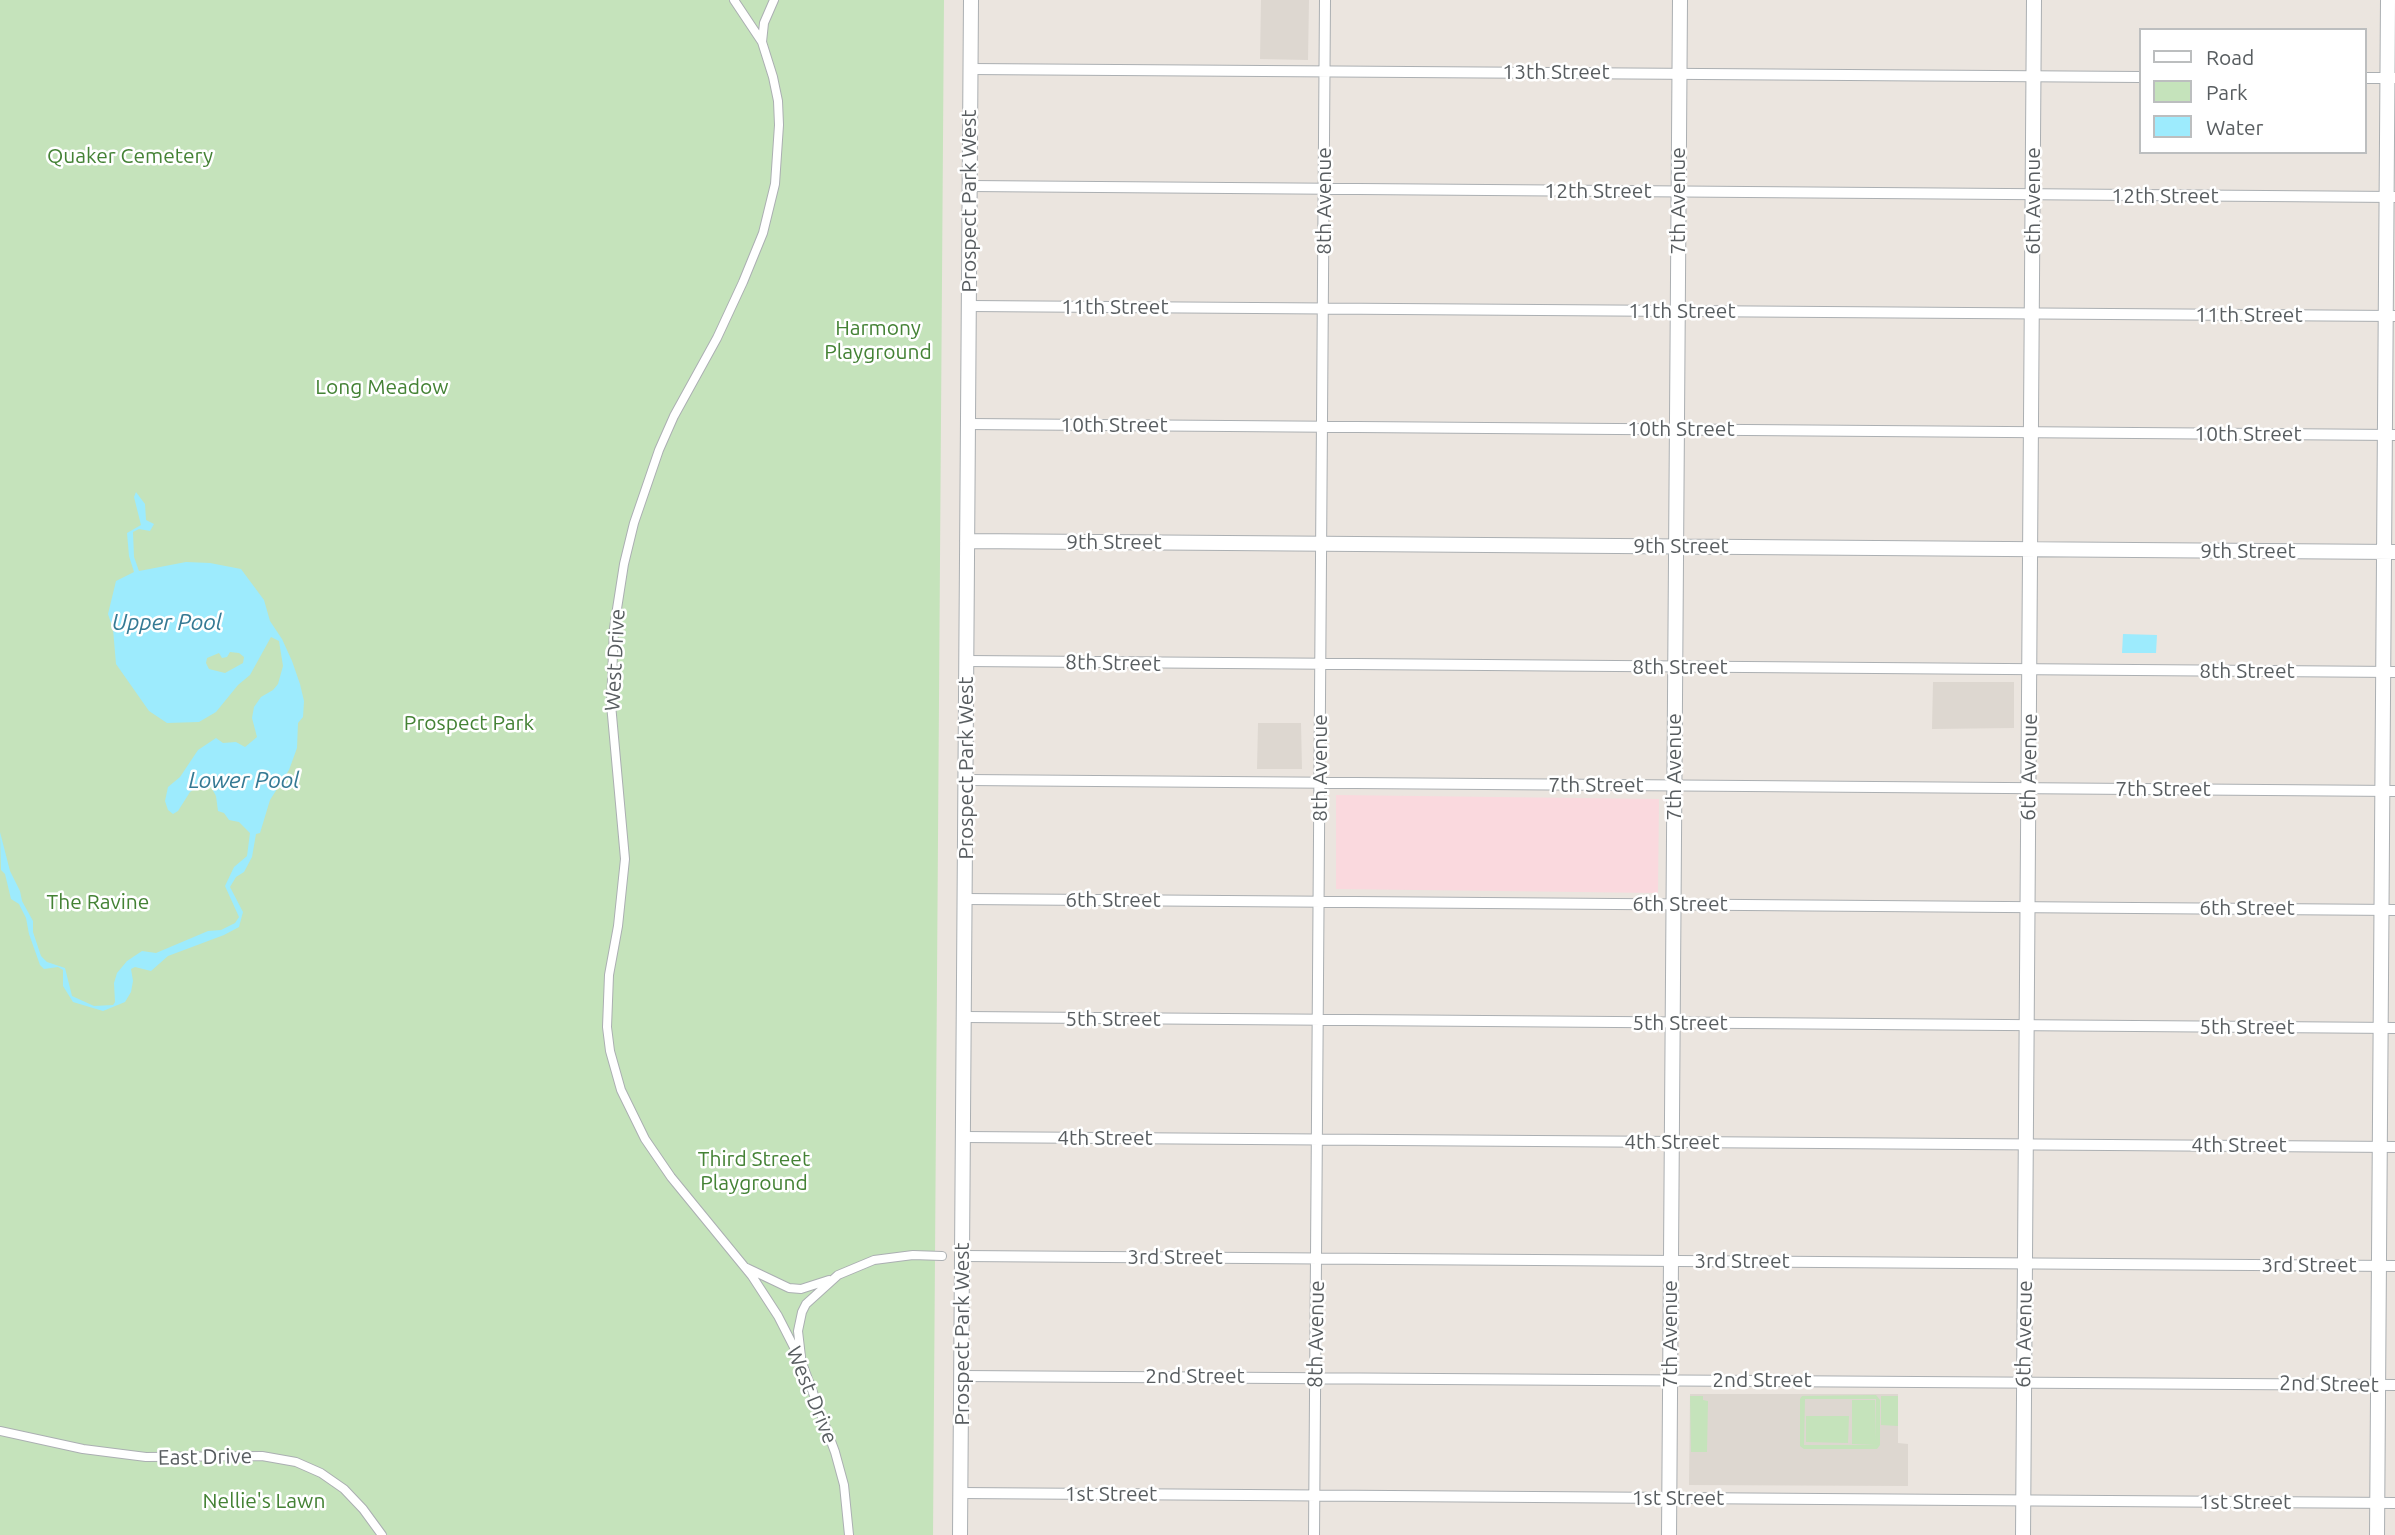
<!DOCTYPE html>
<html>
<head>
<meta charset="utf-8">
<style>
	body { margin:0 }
	#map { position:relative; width:2395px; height:1535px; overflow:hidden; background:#ebe5df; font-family:Ubuntu,sans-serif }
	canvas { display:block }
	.legend { position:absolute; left:2139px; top:28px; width:228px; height:126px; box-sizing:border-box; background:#fff; border:2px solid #bcbebf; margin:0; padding:9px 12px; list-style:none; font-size:21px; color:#585d60 }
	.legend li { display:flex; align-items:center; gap:14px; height:35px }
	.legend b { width:35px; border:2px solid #bcbebf }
</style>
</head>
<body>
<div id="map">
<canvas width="2395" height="1535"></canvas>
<ul class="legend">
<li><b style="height:9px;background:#fff"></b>Road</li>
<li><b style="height:19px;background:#c5e3bb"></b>Park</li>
<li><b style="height:19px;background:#9debfd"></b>Water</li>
</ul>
</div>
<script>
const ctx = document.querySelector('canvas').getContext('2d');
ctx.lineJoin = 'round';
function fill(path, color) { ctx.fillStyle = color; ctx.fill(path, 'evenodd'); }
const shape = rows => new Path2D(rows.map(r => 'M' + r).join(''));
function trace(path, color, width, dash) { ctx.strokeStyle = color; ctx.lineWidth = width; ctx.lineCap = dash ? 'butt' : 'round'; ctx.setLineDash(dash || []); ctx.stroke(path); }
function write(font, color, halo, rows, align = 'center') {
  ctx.font = font + ' Ubuntu,sans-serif'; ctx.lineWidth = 5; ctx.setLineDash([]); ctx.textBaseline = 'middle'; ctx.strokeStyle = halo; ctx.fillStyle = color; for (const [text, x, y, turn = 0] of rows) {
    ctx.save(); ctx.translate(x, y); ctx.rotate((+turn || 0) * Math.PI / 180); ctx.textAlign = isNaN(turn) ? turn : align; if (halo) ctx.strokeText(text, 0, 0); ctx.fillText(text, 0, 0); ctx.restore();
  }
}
const education = shape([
	[1261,0,1309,0,1308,60,1260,59],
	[1933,682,2014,682,2014,728,1932,729],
	[1258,723,1301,723,1302,769,1257,769],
	[1690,1394,1898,1394,1898,1443,1908,1444,1908,1486,1689,1485]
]);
const medical = shape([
	[1336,795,1659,799,1658,893,1336,889]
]);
const green = shape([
	[0,0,944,0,933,1535,0,1535],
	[1876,1395,1880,1400,1880,1445,1877,1449,1804,1449,1800,1446,1800,1399,1802,1396],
	[1805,1399,1876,1399,1875,1440,1875,1400,1852,1400,1852,1444,1875,1445,1804,1445],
	[1690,1396,1703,1396,1703,1400,1708,1401,1707,1452,1691,1452],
	[1881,1396,1898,1396,1898,1426,1881,1425],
	[1806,1416,1849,1416,1848,1443,1806,1442]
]);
const water = shape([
	[136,492,145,504,146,520,154,524,150,531,139,529,133,532,134,557,139,571,186,562,210,563,241,569,264,600,270,621,282,639,292,661,300,684,304,701,303,717,298,723,297,748,289,770,270,800,260,833,256,834,252,857,244,872,236,877,230,887,243,912,239,927,224,935,168,956,151,971,135,967,131,969,133,981,131,992,125,1002,103,1011,73,1002,63,986,63,970,58,967,44,969,40,965,29,934,26,918,19,904,11,899,5,874,1,870,0,832,10,871,20,891,22,901,33,921,33,932,41,956,47,962,65,968,72,996,94,1006,113,1005,115,1002,114,983,117,973,127,961,142,951,156,953,208,931,221,930,235,923,239,917,225,886,234,867,247,856,250,833,239,822,229,820,224,813,218,811,216,796,211,787,203,783,190,792,178,811,173,814,168,810,165,801,168,787,180,777,198,750,216,738,223,743,236,742,245,747,257,737,252,718,254,707,261,697,273,690,278,684,283,666,279,641,271,637,250,675,238,685,216,712,199,722,167,723,149,711,116,664,113,629,108,614,116,581,134,572,129,556,127,533,141,525,134,497],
	[230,652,239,653,244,657,243,663,225,673,209,669,206,663,207,658,219,653,222,658,227,657],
	[2123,634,2157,635,2156,653,2122,653]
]);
const pedestrian = shape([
	[734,0,762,42,773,77,778,101,779,125,775,184,763,233,743,282,717,338,674,416,659,450,634,523,624,564,614,628,611,704,625,859,618,926,609,975,607,1027,610,1051,621,1090,645,1139,671,1177,752,1276,778,1316,802,1363,835,1452,844,1485,849,1535],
	[762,42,764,23,774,0],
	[747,1268,789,1288,801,1289,829,1280],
	[801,1357,798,1331,802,1312,806,1304,838,1275,874,1260,913,1255,942,1256],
	[0,1431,83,1449,146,1457,262,1456,296,1462,321,1473,344,1489,363,1509,382,1535]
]);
const minor = shape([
	[970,69,2141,77],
	[2365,78,2395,78],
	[969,186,2395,197],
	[969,306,2395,316],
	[968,424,2395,435],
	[966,661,2395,672],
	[966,780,2395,791],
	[965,899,2395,910],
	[965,1017,2395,1028],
	[963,1137,2395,1147],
	[962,1256,2395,1266],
	[961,1376,2395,1385],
	[960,1493,2395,1503],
	[1314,1535,1325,0]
]);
const tertiary = shape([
	[967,541,2395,552],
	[960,1535,971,0],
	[1669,1535,1680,0],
	[2023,1535,2034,0],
	[2377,1535,2388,0]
]);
const streetNames = [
	["13th Street",1556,72],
	["12th Street",1598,191],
	["12th Street",2165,196],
	["Prospect Park West",969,201,-90],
	["8th Avenue",1324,201,-90],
	["7th Avenue",1678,201,-90],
	["6th Avenue",2033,201,-90],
	["11th Street",1115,307],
	["11th Street",1682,311],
	["11th Street",2249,315],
	["10th Street",1114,425],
	["10th Street",1681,429],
	["10th Street",2248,434],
	["9th Street",1114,542],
	["9th Street",1681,546],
	["9th Street",2248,551],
	["West Drive",615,660,-87],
	["8th Street",1113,663,1],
	["8th Street",1680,667],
	["8th Street",2247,671],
	["7th Avenue",1674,767,-90],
	["6th Avenue",2029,767,-89],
	["Prospect Park West",966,768,-90],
	["8th Avenue",1320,768,-90],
	["7th Street",1596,785],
	["7th Street",2163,789],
	["6th Street",1113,900],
	["6th Street",1680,904],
	["6th Street",2247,908],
	["5th Street",1113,1019],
	["5th Street",1680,1023],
	["5th Street",2247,1027],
	["4th Street",1105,1138],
	["4th Street",1672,1142],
	["4th Street",2239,1145],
	["3rd Street",1175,1257],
	["3rd Street",1742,1261],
	["3rd Street",2309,1265],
	["Prospect Park West",962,1334,-90],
	["8th Avenue",1316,1334,-89],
	["7th Avenue",1670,1334,-90],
	["6th Avenue",2024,1334,-89],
	["2nd Street",1195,1376],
	["2nd Street",1762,1380],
	["2nd Street",2329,1384,1],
	["West Drive",812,1395,68],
	["East Drive",205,1457,-1],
	["1st Street",1111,1494],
	["1st Street",1678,1498],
	["1st Street",2245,1502]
];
const parkNames = [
	["Quaker Cemetery",130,156],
	["Harmony",878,328],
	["Playground",878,352],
	["Long Meadow",382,387],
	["Prospect Park",469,723],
	["The Ravine",98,902],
	["Third Street",754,1159],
	["Playground",754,1183],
	["Nellie's Lawn",264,1501]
];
const waterNames = [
	["Upper Pool",167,622],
	["Lower Pool",244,780]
];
fill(education, '#ddd7d0');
fill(medical, '#fad9de');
fill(green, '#c5e3bb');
fill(water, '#9debfd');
trace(pedestrian, '#abafb2', 10);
trace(minor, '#abafb2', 12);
trace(tertiary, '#abafb2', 16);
trace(pedestrian, '#fff', 8);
trace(minor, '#fff', 10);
trace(tertiary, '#fff', 14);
write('21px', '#585d60', '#fff', streetNames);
write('21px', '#448235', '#fff', parkNames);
write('italic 23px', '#357a94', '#fff', waterNames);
</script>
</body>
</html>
